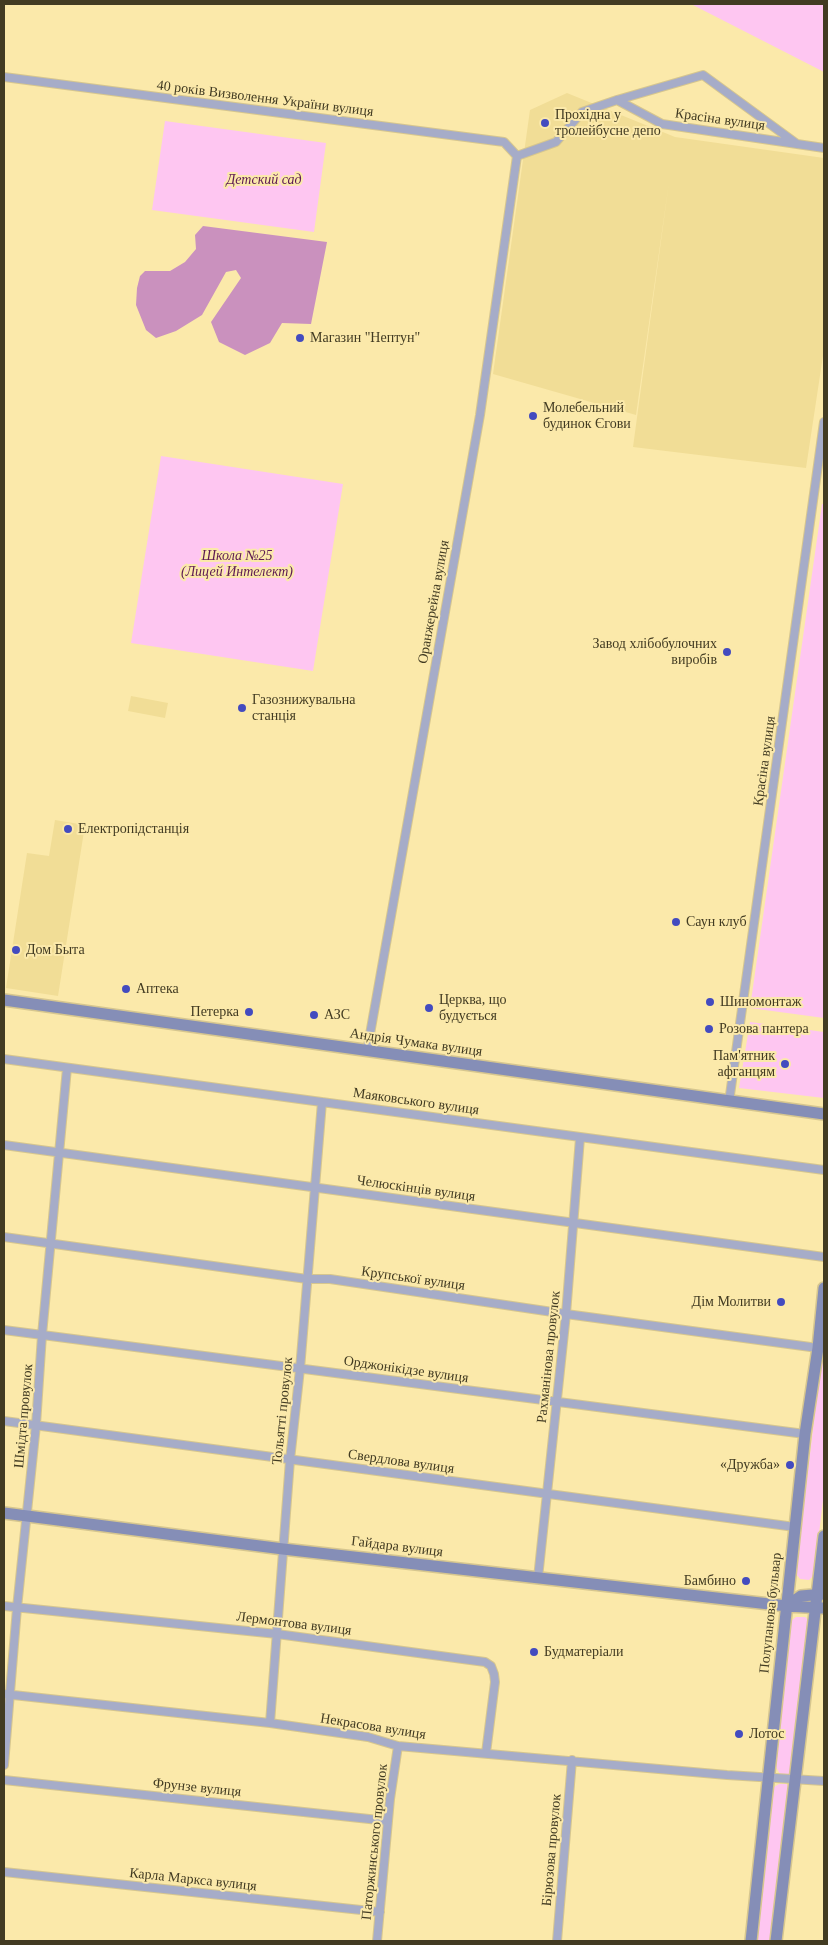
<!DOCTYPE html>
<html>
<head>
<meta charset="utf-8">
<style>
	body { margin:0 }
	#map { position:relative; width:828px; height:1945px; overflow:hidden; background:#fbe9aa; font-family:Georgia,serif }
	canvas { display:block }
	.frame { position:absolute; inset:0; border:5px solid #423b22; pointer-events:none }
</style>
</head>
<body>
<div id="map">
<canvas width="828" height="1945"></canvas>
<div class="frame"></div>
</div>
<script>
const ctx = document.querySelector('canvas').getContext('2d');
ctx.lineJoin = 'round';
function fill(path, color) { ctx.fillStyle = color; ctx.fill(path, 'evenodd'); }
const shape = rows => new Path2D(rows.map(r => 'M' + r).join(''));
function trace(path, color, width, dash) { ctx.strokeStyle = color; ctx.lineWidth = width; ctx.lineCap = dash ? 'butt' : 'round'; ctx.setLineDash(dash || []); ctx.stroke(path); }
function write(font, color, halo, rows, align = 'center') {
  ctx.font = font + ' Georgia,serif'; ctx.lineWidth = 4; ctx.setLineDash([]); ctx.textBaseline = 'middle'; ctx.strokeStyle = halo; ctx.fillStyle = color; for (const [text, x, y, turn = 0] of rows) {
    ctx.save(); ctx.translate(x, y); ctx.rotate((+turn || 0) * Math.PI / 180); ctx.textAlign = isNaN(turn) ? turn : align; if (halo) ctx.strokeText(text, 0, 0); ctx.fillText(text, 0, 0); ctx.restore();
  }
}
const built = shape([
	[567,93,675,137,824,158,824,349,806,468,633,447,669,182,636,415,493,374,530,110],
	[131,696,168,703,165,718,128,711],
	[55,820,85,825,58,996,6,988,27,853,49,856]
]);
const green = shape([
	[691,4,824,4,824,72],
	[165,121,326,143,314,232,152,210],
	[161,456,343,484,313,671,131,643],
	[822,504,824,504,824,1018,750,1008],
	[750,1022,824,1032,824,1098,739,1088],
	[824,1339,824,1492,814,1575,809,1580,800,1579,797,1575,796,1569],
	[796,1617,805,1617,809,1621,793,1771,788,1775,780,1774,776,1767,791,1621],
	[779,1784,786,1784,790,1787,772,1941,757,1941,774,1787]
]);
const forest = shape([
	[203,226,327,242,311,324,282,323,270,343,245,355,219,342,211,322,241,278,236,270,226,272,202,315,176,331,156,338,146,330,136,305,137,288,140,276,145,271,170,271,185,262,196,249,195,235]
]);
const street = shape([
	[4,77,504,142,517,156],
	[617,100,662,124,824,148],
	[517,156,556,142,582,112,617,100,703,75,797,144],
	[367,1051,480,415,517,156],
	[4,1059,824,1170],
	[729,1102,824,422],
	[4,1145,824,1257],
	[4,1237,307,1279,330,1279,566,1314,818,1348],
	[4,1330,805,1434],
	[4,1421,795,1527],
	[538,1578,566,1314,580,1138],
	[4,1606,277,1634,485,1662,491,1666,494,1674,495,1682,486,1753],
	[4,1694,270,1723,368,1737,398,1746,727,1775,824,1781],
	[270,1723,290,1460,300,1369,322,1102],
	[4,1765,17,1608,36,1425,42,1335,67,1068],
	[4,1780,388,1821],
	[4,1872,380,1912],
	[377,1941,390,1799,398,1746],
	[557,1941,572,1760]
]);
const secondary = shape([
	[4,1000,824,1114],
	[4,1513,283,1549,787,1606,824,1608],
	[787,1606,801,1596,824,1594],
	[751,1941,805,1434,818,1348,824,1288],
	[776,1941,824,1536]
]);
const markers = [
	[545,123,5,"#434bbf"],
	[300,338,5,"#434bbf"],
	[533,416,5,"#434bbf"],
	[727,652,5,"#434bbf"],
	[242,708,5,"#434bbf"],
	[68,829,5,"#434bbf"],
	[676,922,5,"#434bbf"],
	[16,950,5,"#434bbf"],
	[126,989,5,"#434bbf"],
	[710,1002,5,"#434bbf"],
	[429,1008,5,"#434bbf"],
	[249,1012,5,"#434bbf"],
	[314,1015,5,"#434bbf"],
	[709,1029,5,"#434bbf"],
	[785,1064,5,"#434bbf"],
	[781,1302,5,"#434bbf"],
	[790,1465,5,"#434bbf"],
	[746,1581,5,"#434bbf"],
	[534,1652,5,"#434bbf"],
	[739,1734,5,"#434bbf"]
];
const streetNames = [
	["40 років Визволення України вулиця",265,99,7],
	["Красіна вулиця",720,120,8],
	["Оранжерейна вулиця",434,602,-80],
	["Красіна вулиця",765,761,-82],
	["Андрія Чумака вулиця",416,1043,8],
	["Маяковського вулиця",416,1102,8],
	["Челюскінців вулиця",416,1189,8],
	["Крупської вулиця",413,1279,8],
	["Рахманінова провулок",549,1357,-84],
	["Орджонікідзе вулиця",406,1370,8],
	["Тольятті провулок",283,1411,-84],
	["Шмідта провулок",24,1416,-85],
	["Свердлова вулиця",401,1462,8],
	["Гайдара вулиця",397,1547,7],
	["Полупанова бульвар",771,1613,-84],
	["Лермонтова вулиця",294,1624,7],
	["Некрасова вулиця",373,1727,9],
	["Фрунзе вулиця",197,1788,6],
	["Паторжинського провулок",375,1842,-84],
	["Бірюзова провулок",552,1850,-85],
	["Карла Маркса вулиця",193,1880,6]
];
const poiNames = [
	["Прохідна у",555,115],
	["тролейбусне депо",555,131],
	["Магазин \"Нептун\"",310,338],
	["Молебельний",543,408],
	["будинок Єгови",543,424],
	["Завод хлібобулочних",717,644,"right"],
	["виробів",717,660,"right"],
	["Газознижувальна",252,700],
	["станція",252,716],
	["Електропідстанція",78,829],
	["Саун клуб",686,922],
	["Дом Быта",26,950],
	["Аптека",136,989],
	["Церква, що",439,1000],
	["будується",439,1016],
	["Шиномонтаж",720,1002],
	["Петерка",239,1012,"right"],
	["АЗС",324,1015],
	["Розова пантера",719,1029],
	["Пам'ятник",775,1056,"right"],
	["афганцям",775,1072,"right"],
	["Дім Молитви",771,1302,"right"],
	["«Дружба»",780,1465,"right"],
	["Бамбино",736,1581,"right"],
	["Будматеріали",544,1652],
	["Лотос",749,1734]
];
const parkNames = [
	["Детский сад",264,180],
	["Школа №25",237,556],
	["(Лицей Интелект)",237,572]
];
fill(built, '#f1dd96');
fill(green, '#fec6f1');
fill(forest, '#ca91be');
trace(street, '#d6c68f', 10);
trace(secondary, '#d6c68f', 14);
trace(street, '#a6acc8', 8);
trace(secondary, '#858eb7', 11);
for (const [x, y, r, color] of markers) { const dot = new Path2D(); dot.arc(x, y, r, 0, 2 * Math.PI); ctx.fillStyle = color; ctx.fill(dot); trace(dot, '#fbe9aa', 2); }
write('14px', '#423b22', '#fbe9aa', streetNames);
write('14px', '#423b22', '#fbe9aa', poiNames, 'left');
write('italic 14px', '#5d1a53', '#fbe9aa', parkNames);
</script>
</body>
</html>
